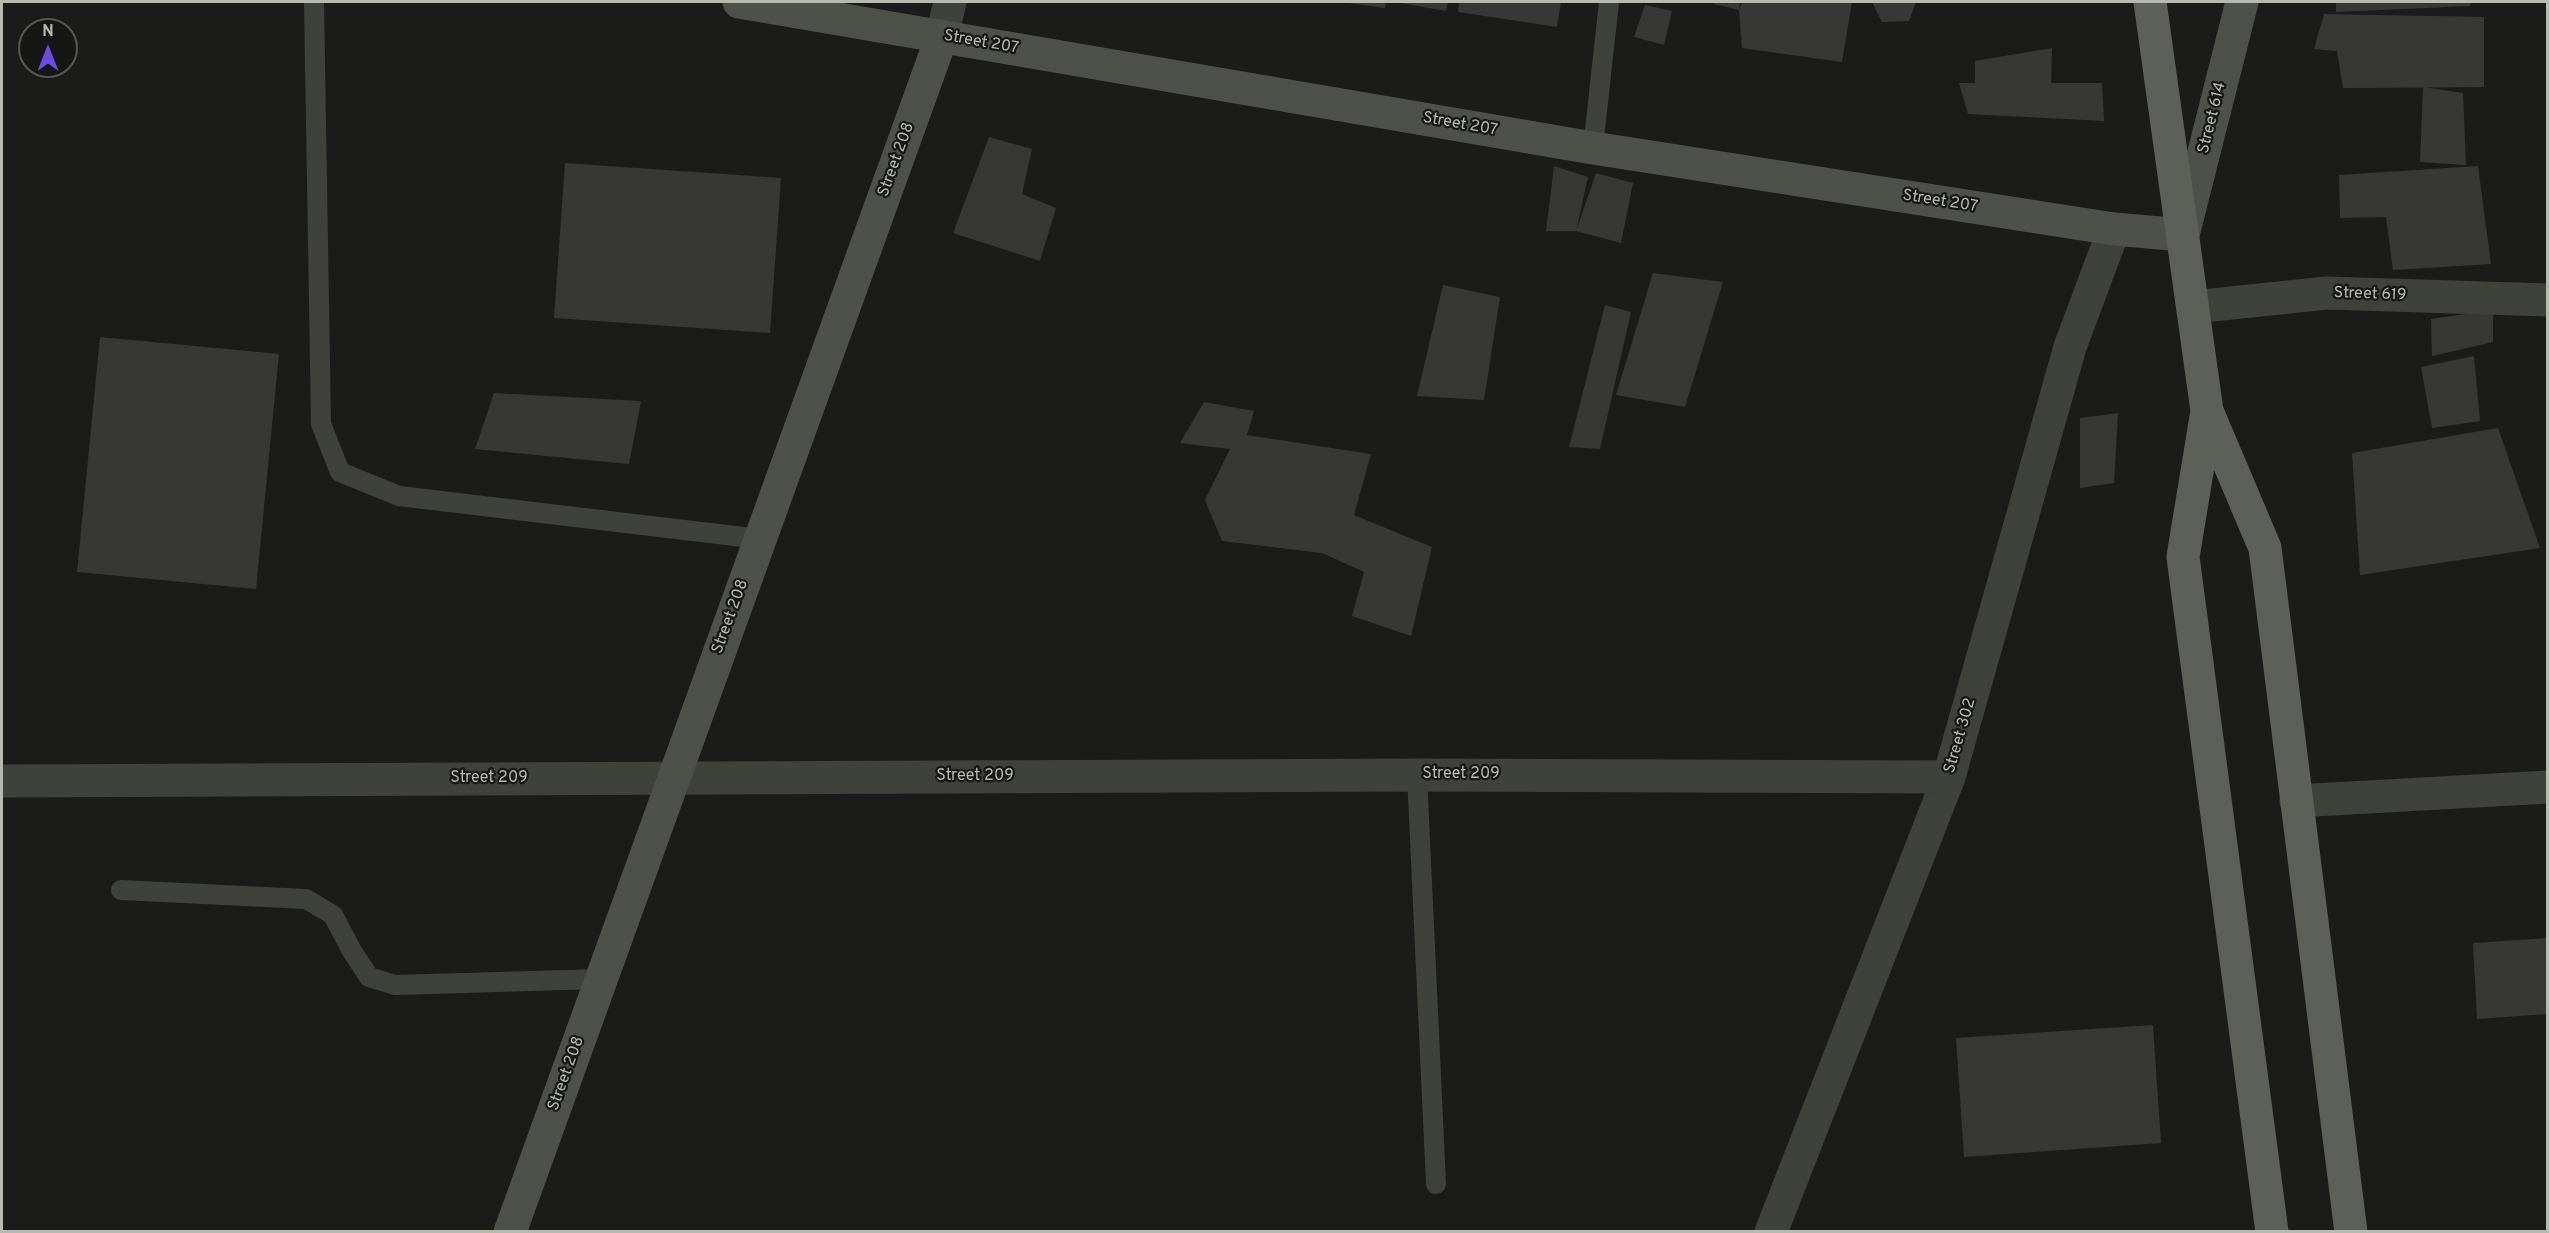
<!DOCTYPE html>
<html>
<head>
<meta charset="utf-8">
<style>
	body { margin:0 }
	#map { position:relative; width:2549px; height:1233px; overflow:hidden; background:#1b1c1a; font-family:Overpass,sans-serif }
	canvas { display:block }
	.frame { position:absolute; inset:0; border:3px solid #b7bbae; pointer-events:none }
	.north { position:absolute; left:18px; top:18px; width:60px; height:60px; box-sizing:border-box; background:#161715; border:2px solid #565952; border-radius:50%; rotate:0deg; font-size:16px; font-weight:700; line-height:24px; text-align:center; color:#b7bbae }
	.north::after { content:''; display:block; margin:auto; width:21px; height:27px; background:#6d4be4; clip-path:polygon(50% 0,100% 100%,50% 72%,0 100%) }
</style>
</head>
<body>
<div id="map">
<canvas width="2549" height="1233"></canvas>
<div class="frame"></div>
<div class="north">N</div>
</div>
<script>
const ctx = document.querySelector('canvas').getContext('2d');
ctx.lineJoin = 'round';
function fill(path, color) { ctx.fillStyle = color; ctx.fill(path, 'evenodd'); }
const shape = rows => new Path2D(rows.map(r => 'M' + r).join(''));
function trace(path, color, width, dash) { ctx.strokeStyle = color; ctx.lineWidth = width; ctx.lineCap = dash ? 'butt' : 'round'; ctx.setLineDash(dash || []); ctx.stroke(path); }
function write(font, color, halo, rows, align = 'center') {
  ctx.font = font + ' Overpass,sans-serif'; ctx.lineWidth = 4.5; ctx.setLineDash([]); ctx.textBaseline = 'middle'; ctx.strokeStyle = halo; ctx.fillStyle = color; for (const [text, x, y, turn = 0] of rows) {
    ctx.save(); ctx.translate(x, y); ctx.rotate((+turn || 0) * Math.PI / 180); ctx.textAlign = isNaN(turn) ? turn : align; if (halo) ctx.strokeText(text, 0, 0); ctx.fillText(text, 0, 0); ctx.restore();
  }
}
const building = shape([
	[1341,2,1386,2,1385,8],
	[1395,2,1448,2,1446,11],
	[1459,2,1561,2,1557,27,1458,12],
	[1714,2,1740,2,1739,10,1714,4],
	[1742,2,1852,2,1842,62,1742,48,1739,10],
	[1872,2,1916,2,1909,21,1882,22],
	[2336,2,2471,2,2470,6,2336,12],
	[1645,5,1672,11,1664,45,1634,37],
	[2324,14,2484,17,2484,87,2343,88,2337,51,2314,49],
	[2052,48,2051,83,2102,83,2104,121,1968,114,1959,83,1975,83,1975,61],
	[2423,87,2463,93,2466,165,2420,162],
	[989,137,1032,149,1022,194,1056,208,1040,261,953,233],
	[565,163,781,178,770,333,554,318],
	[1554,166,1588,177,1576,231,1596,173,1633,183,1621,243,1576,231,1546,231],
	[2478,166,2491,264,2393,270,2386,217,2340,218,2339,175],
	[1653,273,1723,282,1685,407,1616,395],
	[1443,285,1500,297,1484,400,1417,396],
	[1605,305,1631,312,1600,449,1569,447],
	[2493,310,2493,342,2432,356,2431,319],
	[100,337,279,354,256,589,77,572],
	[2474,356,2480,421,2432,428,2421,367],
	[494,393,641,401,629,464,475,449],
	[1204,402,1254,411,1247,435,1371,454,1354,515,1432,547,1411,636,1352,616,1364,572,1322,553,1222,541,1205,500,1230,449,1180,443],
	[2118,413,2114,483,2080,488,2080,418],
	[2498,428,2540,548,2360,575,2352,453],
	[2548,938,2548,1014,2477,1019,2473,943],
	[2153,1025,2161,1143,1964,1157,1956,1038]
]);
const lane = shape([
	[314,2,321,424,340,472,399,496,760,539],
	[1593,148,1609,2],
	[1417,775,1436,1184],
	[121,890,306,899,333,915,352,951,369,977,395,985,601,979]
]);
const street = shape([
	[942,36,950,2],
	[2193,307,2327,293,2548,300],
	[2,781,1417,775,1949,777],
	[2296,801,2548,787],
	[1771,1232,1949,777,2070,347,2114,229]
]);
const secondary = shape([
	[739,2,1593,148,2114,229,2183,235,2242,2],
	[510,1232,942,36]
]);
const primary = shape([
	[2150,2,2207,411,2265,548,2351,1232],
	[2207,411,2183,557,2272,1232]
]);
const streetNames = [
	["Street 207",981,43,10],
	["Street 614",2213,118,-76],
	["Street 207",1460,125,10],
	["Street 208",897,160,-70],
	["Street 207",1940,202,9],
	["Street 619",2370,295,2],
	["Street 208",731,617,-70],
	["Street 302",1961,736,-74],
	["Street 209",1461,775],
	["Street 209",975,777],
	["Street 209",489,779],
	["Street 208",567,1074,-70]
];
fill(building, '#373835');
trace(lane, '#3f413b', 20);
trace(street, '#3f413b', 33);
trace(secondary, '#4e514a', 33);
trace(primary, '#5d6058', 33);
write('16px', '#b7bbae', '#161715', streetNames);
</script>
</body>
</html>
